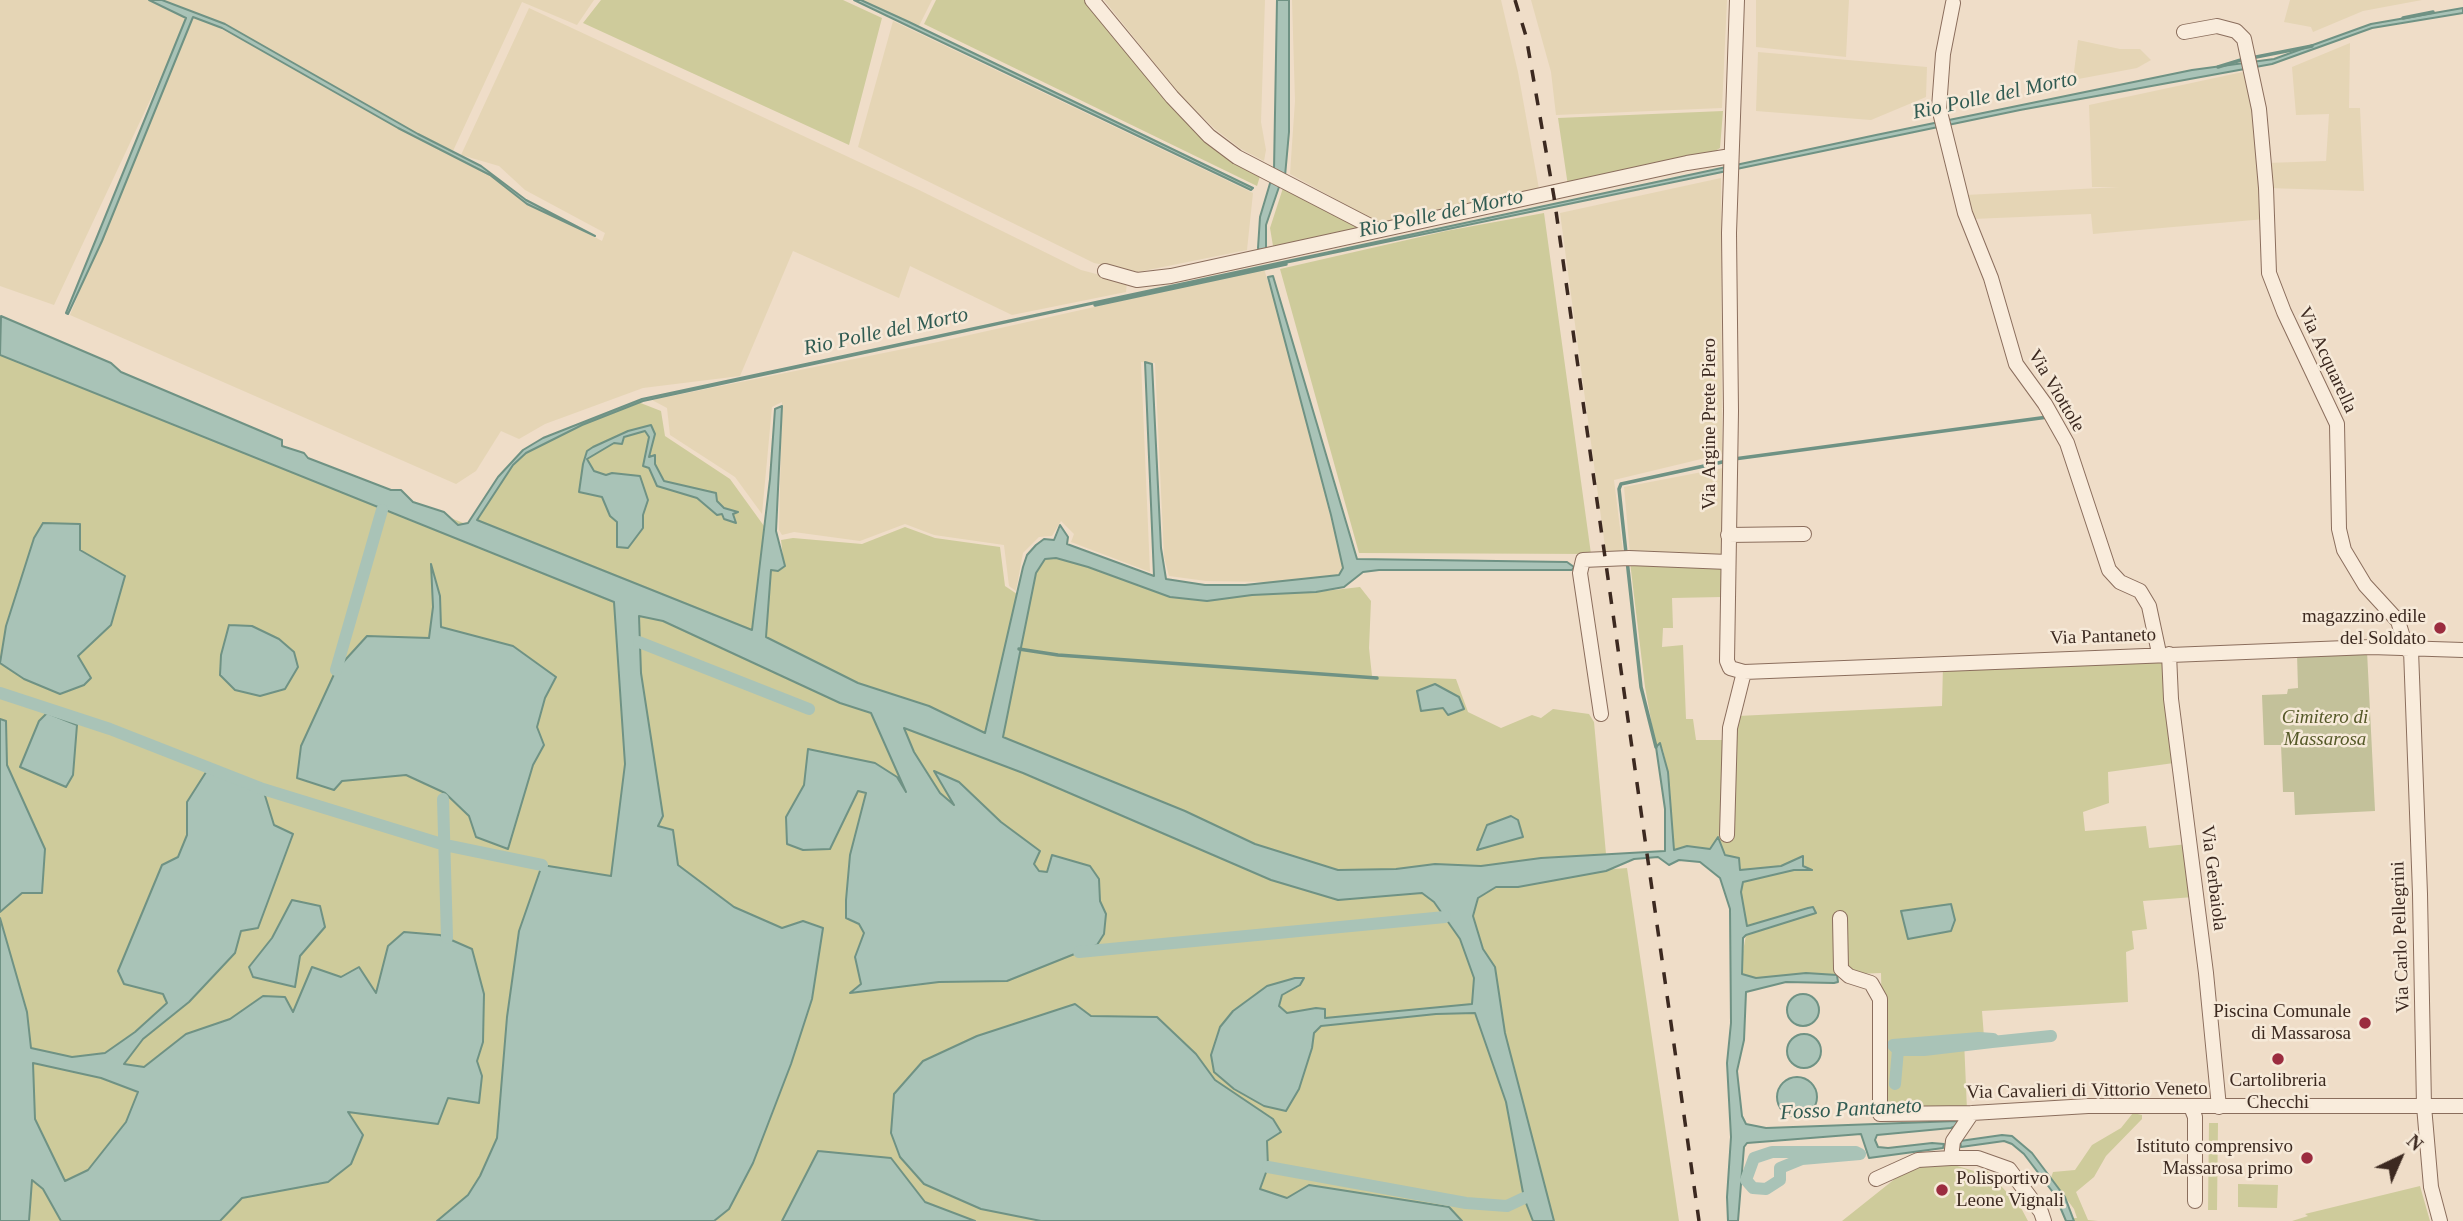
<!DOCTYPE html>
<html>
<head>
<meta charset="utf-8">
<style>
	body { margin:0 }
	#map { position:relative; width:2463px; height:1221px; overflow:hidden; background:#efddc8; font-family:"Times New Roman",serif }
	canvas { display:block }
	.north { position:absolute; left:2365px; top:1123px; width:70px; height:70px; -webkit-text-stroke:5px #f6e9d8; paint-order:stroke; rotate:44deg; font-size:19px; font-weight:700; line-height:28px; text-align:center; color:#3c2920 }
	.north::after { content:''; display:block; margin:auto; width:24px; height:32px; background:#3c2920; clip-path:polygon(50% 0,100% 100%,50% 72%,0 100%) }
</style>
</head>
<body>
<div id="map">
<canvas width="2463" height="1221"></canvas>
<div class="north">N</div>
</div>
<script>
const ctx = document.querySelector('canvas').getContext('2d');
ctx.lineJoin = 'round';
function fill(path, color) { ctx.fillStyle = color; ctx.fill(path, 'evenodd'); }
const shape = rows => new Path2D(rows.map(r => 'M' + r).join(''));
function trace(path, color, width, dash) { ctx.strokeStyle = color; ctx.lineWidth = width; ctx.lineCap = dash ? 'butt' : 'round'; ctx.setLineDash(dash || []); ctx.stroke(path); }
function write(font, color, halo, rows, align = 'center') {
  ctx.font = font + ' "Times New Roman",serif'; ctx.lineWidth = 5; ctx.setLineDash([]); ctx.textBaseline = 'middle'; ctx.strokeStyle = halo; ctx.fillStyle = color; for (const [text, x, y, turn = 0] of rows) {
    ctx.save(); ctx.translate(x, y); ctx.rotate((+turn || 0) * Math.PI / 180); ctx.textAlign = isNaN(turn) ? turn : align; if (halo) ctx.strokeText(text, 0, 0); ctx.fillText(text, 0, 0); ctx.restore();
  }
}
const farmland = shape([
	[0,0,594,0,577,25,522,2,453,151,391,120,496,178,514,193,602,241,605,233,525,190,499,166,461,155,529,8,917,189,1081,270,1127,282,1126,292,1012,315,910,266,899,298,793,251,740,376,643,388,545,424,519,439,501,431,476,471,456,484,70,315,190,17,206,21,308,75,207,18,190,15,54,305,0,286],
	[858,0,932,0,918,28],
	[1104,0,1265,0,1261,122,1266,150,1264,161,1241,149,1215,129,1179,94],
	[1292,0,1501,0,1518,72,1539,189,1379,223,1290,174,1295,101],
	[1531,0,1727,0,1722,108,1556,115,1551,72],
	[1756,0,1849,0,1846,57,1756,47],
	[2290,0,2422,0,2363,11,2313,32,2311,27,2284,22],
	[893,21,1253,193,1247,250,1138,272,1094,263,858,147],
	[2078,40,2120,49,2140,49,2151,60,2137,68,2073,80],
	[2350,43,2349,108,2360,108,2364,191,2267,188,2266,163,2326,161,2329,114,2296,115,2292,67],
	[1758,52,1927,67,1926,97,1871,120,1756,111],
	[2252,70,2265,219,2093,234,2091,214,1973,219,1966,195,2119,187,2092,187,2089,105],
	[1721,178,1722,454,1614,480,1623,552,1606,554,1560,213],
	[1264,269,1284,331,1340,555,1343,568,1339,576,1271,582,1206,581,1169,576,1164,557,1155,363,1141,362,1150,572,1071,542,1074,534,1061,521,1052,536,1039,537,1023,553,1016,591,1009,586,1004,545,934,535,905,524,860,541,794,532,782,535,779,530,782,402,772,407,762,514,735,477,670,435,667,408,652,400,938,342],
	[1723,468,1722,556,1630,554,1624,487]
]);
const green = shape([
	[601,0,843,0,882,18,849,145,583,23],
	[936,0,1085,0,1138,65,1260,176,1257,186,924,24],
	[1723,111,1720,148,1707,156,1568,186,1558,118],
	[1283,188,1365,228,1273,246,1270,228],
	[1544,213,1591,554,1359,553,1280,269,1446,231],
	[0,323,232,431,818,664,766,637,771,569,783,557,781,540,793,538,862,544,905,527,935,538,1000,547,1005,586,1017,594,986,732,1003,736,1036,573,1045,559,1055,558,1088,567,1169,597,1316,592,1360,587,1371,601,1369,648,1372,676,1456,679,1468,712,1501,728,1532,715,1541,718,1553,709,1589,714,1594,722,1606,854,1481,866,1435,864,1396,869,1382,885,1627,868,1679,1221,0,1221],
	[638,402,661,411,665,436,730,479,764,526,752,631,477,521,519,455,569,427],
	[1630,562,1723,565,1722,597,1672,598,1673,628,1663,628,1662,647,1683,645,1686,719,1693,719,1696,740,1726,740,1738,716,1942,706,1943,665,2164,658,2174,763,2108,772,2109,803,2083,812,2085,831,2146,826,2149,848,2188,844,2193,897,2143,901,2147,929,2132,931,2134,949,2126,952,2128,1002,1982,1011,1984,1037,1964,1040,1967,1110,1884,1111,1881,973,1756,978,1742,974,1740,968,1746,935,1816,913,1782,917,1747,926,1743,916,1741,892,1743,881,1794,870,1811,870,1803,866,1802,857,1781,866,1740,870,1739,858,1726,855,1717,841,1710,849,1687,846,1674,851,1668,772,1663,750,1660,743,1656,747,1645,687],
	[2133,1113,2142,1115,2142,1119,2106,1156,2094,1177,2076,1192,2088,1220,2098,1221,2074,1221,2073,1218,2077,1218,2074,1209,2051,1178,2053,1172,2075,1170,2092,1145,2121,1128],
	[2209,1123,2218,1123,2217,1210,2208,1210],
	[1937,1165,1954,1165,1984,1174,1986,1170,2000,1181,1999,1184,2020,1206,2028,1221,1842,1221,1901,1174,1921,1166],
	[2238,1184,2278,1185,2277,1208,2238,1207],
	[2420,1186,2430,1221,2292,1221,2308,1216,2305,1214]
]);
const cemetery = shape([
	[2367,651,2375,811,2295,815,2294,792,2283,792,2281,745,2264,745,2262,695,2287,694,2288,689,2298,688,2297,654]
]);
const water = shape([
	[149,0,162,0,225,24,418,134,481,166,526,200,595,236,527,204,490,175,398,128,222,28,193,17,102,241,68,314,66,313,186,18,149,0],
	[854,0,861,0,909,22,1253,188,1251,190,854,0],
	[1277,0,1289,0,1289,132,1285,176,1274,170,1277,0],
	[2463,8,2463,13,2372,28,2272,64,2020,110,1179,285,643,401,582,425,526,453,513,465,477,520,752,630,770,479,775,409,782,406,776,531,785,566,778,571,771,570,766,637,858,683,929,706,985,733,1023,567,1027,555,1036,545,1044,539,1054,540,1060,525,1068,537,1067,544,1154,576,1145,362,1152,364,1161,548,1166,579,1205,585,1245,585,1339,575,1343,568,1331,515,1268,277,1273,276,1357,559,1567,562,1574,567,1572,570,1379,570,1363,572,1344,587,1316,592,1252,595,1207,601,1170,597,1088,567,1056,558,1045,559,1036,573,1003,737,1185,811,1255,844,1338,870,1396,869,1435,864,1481,866,1541,858,1665,851,1665,809,1656,747,1660,743,1668,772,1674,850,1687,846,1710,849,1718,837,1725,855,1739,858,1740,870,1781,866,1803,856,1803,866,1812,870,1794,870,1743,882,1741,892,1747,926,1808,908,1813,907,1816,913,1746,935,1743,938,1742,974,1756,978,1806,973,1837,975,1838,982,1834,983,1786,982,1746,992,1744,1040,1737,1071,1742,1116,1746,1124,1766,1128,1957,1121,1958,1125,1951,1128,1877,1135,1875,1140,1878,1147,1888,1148,1932,1143,1944,1144,1943,1148,1869,1158,1861,1134,1747,1143,1744,1147,1738,1221,1728,1221,1727,1197,1731,1137,1727,1063,1731,1023,1730,909,1720,878,1700,862,1679,860,1669,865,1658,857,1634,859,1606,871,1518,887,1496,887,1478,898,1473,916,1483,949,1495,967,1505,1033,1554,1221,1533,1221,1524,1198,1506,1102,1475,1013,1436,1014,1321,1026,1314,1033,1312,1048,1299,1089,1286,1111,1264,1106,1234,1089,1214,1072,1211,1055,1220,1027,1233,1011,1267,986,1295,978,1304,978,1300,985,1282,995,1279,1006,1287,1013,1316,1008,1325,1009,1325,1018,1472,1004,1474,978,1460,939,1434,902,1422,893,1338,900,1271,880,1023,773,904,728,914,752,940,793,954,805,934,771,959,782,1001,822,1040,851,1034,864,1039,871,1047,872,1052,855,1090,866,1099,879,1100,901,1106,914,1104,934,1097,945,1007,981,939,982,850,993,861,984,855,957,864,933,859,924,846,918,846,900,850,855,866,793,858,791,830,849,803,850,787,844,786,817,804,785,808,749,875,763,897,777,906,792,871,713,840,703,663,621,639,616,641,673,663,816,658,826,673,830,678,865,734,907,782,928,803,921,823,928,812,999,791,1064,753,1163,729,1209,714,1221,437,1221,468,1195,480,1176,497,1138,507,1017,519,931,542,865,611,876,625,764,614,602,0,355,1,316,111,363,121,372,282,440,282,446,304,453,308,458,391,490,401,490,413,502,444,512,458,525,468,523,498,477,523,450,543,438,642,399,1876,135,2192,70,2274,59,2371,24,2463,8],
	[1271,180,1280,184,1266,225,1266,247,1270,253,1261,254,1258,248,1260,217,1271,180],
	[651,425,655,434,649,457,655,455,655,464,664,481,716,493,717,501,724,508,738,512,733,514,736,523,724,519,722,514,717,515,697,498,657,486,649,468,643,466,649,437,645,431,624,437,622,444,614,443,587,459,594,471,606,475,612,473,640,476,648,500,643,515,643,528,628,548,617,547,617,522,610,516,602,497,579,492,583,464,587,451,593,447,628,431,651,425],
	[43,523,80,524,80,550,125,576,111,625,78,656,91,678,84,685,60,694,24,679,0,663,6,626,34,538,43,523],
	[431,564,440,596,441,627,513,646,556,677,545,698,537,727,544,745,533,765,508,849,476,837,469,816,445,793,406,775,342,781,334,790,297,778,301,746,336,670,367,636,429,638,433,607,431,564],
	[229,625,252,626,279,639,294,652,298,667,285,689,260,696,235,690,220,675,221,655,229,625],
	[1435,684,1459,697,1464,709,1448,715,1443,708,1421,711,1417,691,1435,684],
	[47,713,77,725,73,775,66,787,20,767,39,721,47,713],
	[0,719,6,721,7,765,45,849,42,893,22,893,0,912,0,719],
	[208,769,263,789,274,825,293,834,258,928,241,931,235,953,189,1002,143,1039,124,1064,144,1067,186,1034,230,1019,263,996,285,997,293,1012,312,967,341,977,359,967,376,993,388,946,404,932,440,935,472,949,484,994,483,1042,477,1061,482,1076,479,1103,448,1098,438,1124,348,1112,363,1135,351,1164,328,1182,242,1198,220,1221,61,1221,43,1189,32,1180,29,1221,0,1221,0,918,27,1012,31,1048,72,1057,105,1053,135,1032,167,1003,163,994,124,984,118,971,162,865,178,857,187,835,187,802,208,769],
	[33,1063,101,1078,138,1092,126,1122,88,1170,65,1181,35,1119,33,1063],
	[1511,816,1518,820,1523,837,1477,850,1487,825,1511,816],
	[292,900,320,906,325,927,300,956,295,987,253,977,249,967,272,938,292,900],
	[1951,904,1955,920,1951,931,1908,939,1901,911,1951,904],
	'1787 1010a16 16 0 1 1 32 0a16 16 0 1 1-32 0Z',
	[1075,1004,1091,1016,1157,1017,1196,1054,1215,1080,1273,1119,1281,1132,1267,1141,1268,1167,1260,1189,1287,1198,1309,1185,1449,1207,1462,1221,1041,1221,981,1209,924,1184,900,1157,891,1133,894,1094,923,1061,977,1036,1075,1004],
	'1787 1051a17 17 0 1 1 34 0a17 17 0 1 1-34 0Z',
	'1777 1097a20 20 0 1 1 40 0a20 20 0 1 1-40 0Z',
	[2002,1135,2012,1136,2032,1153,2065,1197,2074,1221,2066,1221,2055,1195,2024,1154,2012,1144,2004,1141,1961,1147,1960,1141,2002,1135],
	[818,1151,891,1158,925,1202,975,1221,782,1221,818,1151]
]);
const stream = shape([
	[2403,18,2433,12],
	[2251,58,2312,46],
	[2218,67,2244,59],
	[1095,305,1286,264],
	[1734,459,2048,417],
	[1626,553,1619,489,1621,484,1727,461],
	[1627,560,1641,687,1656,747],
	[1019,649,1058,655,1377,678]
]);
const canal = shape([
	[639,642,809,709],
	[336,670,382,510],
	[0,693,110,729,263,789,445,845,542,865],
	[443,799,447,938],
	[1079,952,1445,917],
	[1979,1038,1993,1039,1992,1042,1924,1050,1898,1050,1893,1045,1979,1038],
	[1992,1042,2051,1036],
	[1895,1084,1898,1050],
	[1772,1152,1856,1152,1860,1154,1802,1159,1780,1168,1780,1180,1766,1189,1753,1188,1746,1180,1754,1158,1772,1152],
	[1268,1167,1466,1203,1507,1206,1524,1198]
]);
const minor = shape([
	[1092,0,1172,97,1209,136,1237,157,1378,230],
	[1953,3,1943,54,1939,108,1965,213,1991,278,2016,364,2045,404,2067,443,2109,570,2120,582,2140,591,2149,606,2159,653],
	[2184,32,2217,26,2236,31,2244,39,2259,109,2266,188,2269,273,2284,312,2337,424,2339,529,2344,550,2365,585,2398,621,2407,650],
	[1105,271,1137,280,1171,276,1687,163,1731,156],
	[1728,535,1804,534],
	[2411,650,2420,894,2424,1106,2431,1187,2440,1221],
	[2169,654,2171,699,2206,973,2219,1107],
	[1744,672,2371,647,2463,650],
	[1601,714,1580,573,1583,560,1629,558,1728,562],
	[1727,835,1730,728,1744,672,1730,668,1727,661,1731,411,1729,233,1737,0],
	[1840,918,1841,969,1849,976,1871,983,1880,999,1880,1114,1972,1113,2088,1106,2463,1106],
	[2191,1107,2195,1117,2195,1201],
	[1972,1113,1953,1141,1951,1158,1978,1158,2009,1169,2041,1212,2044,1221],
	[1876,1179,1918,1160,1951,1158]
]);
const rail = shape([
	[1515,0,1526,36,1554,197,1699,1221]
]);
const markers = [
	[2440,628,7,"#9b2c3f"],
	[2365,1023,7,"#9b2c3f"],
	[2278,1059,7,"#9b2c3f"],
	[2307,1158,7,"#9b2c3f"],
	[1942,1190,7,"#9b2c3f"]
];
const streetNames = [
	["Via Acquarella",2327,360,65],
	["Via Viottole",2056,391,59],
	["Via Argine Prete Piero",1710,424,-90],
	["Via Pantaneto",2103,637,-2],
	["Via Gerbaiola",2213,878,83],
	["Via Carlo Pellegrini",2401,937,-92],
	["Via Cavalieri di Vittorio Veneto",2087,1091,-1]
];
const poiNames = [
	["magazzino edile",2426,617],
	["del Soldato",2426,639],
	["Piscina Comunale",2351,1012],
	["di Massarosa",2351,1034],
	["Cartolibreria",2278,1081,"center"],
	["Checchi",2278,1103,"center"],
	["Istituto comprensivo",2293,1147],
	["Massarosa primo",2293,1169],
	["Polisportivo",1956,1179,"left"],
	["Leone Vignali",1956,1201,"left"]
];
const parkNames = [
	["Cimitero di",2325,718],
	["Massarosa",2325,740]
];
const waterNames = [
	["Rio Polle del Morto",1995,96,-12],
	["Rio Polle del Morto",1441,214,-12],
	["Rio Polle del Morto",886,332,-12],
	["Fosso Pantaneto",1851,1110,-3]
];
fill(farmland, '#e5d5b5');
fill(green, '#cecb9b');
fill(cemetery, '#c3c19a');
fill(water, '#a9c3b7');
trace(water, '#6f9284', 2);
trace(stream, '#6f9284', 3.5);
trace(canal, '#a9c3b7', 12);
trace(minor, '#8b6e5d', 16);
trace(minor, '#f9ecdc', 14);
trace(rail, '#3c2920', 3.5, [12, 12]);
for (const [x, y, r, color] of markers) { const dot = new Path2D(); dot.arc(x, y, r, 0, 2 * Math.PI); ctx.fillStyle = color; ctx.fill(dot); trace(dot, '#f6e9d8', 2.5); }
write('19px', '#3c2920', '#f6e9d8', streetNames);
write('19px', '#3c2920', '#f6e9d8', poiNames, 'right');
write('italic 19px', '#545827', '#f6e9d8', parkNames);
write('italic 21px', '#305b52', '#f6e9d8', waterNames);
</script>
</body>
</html>
